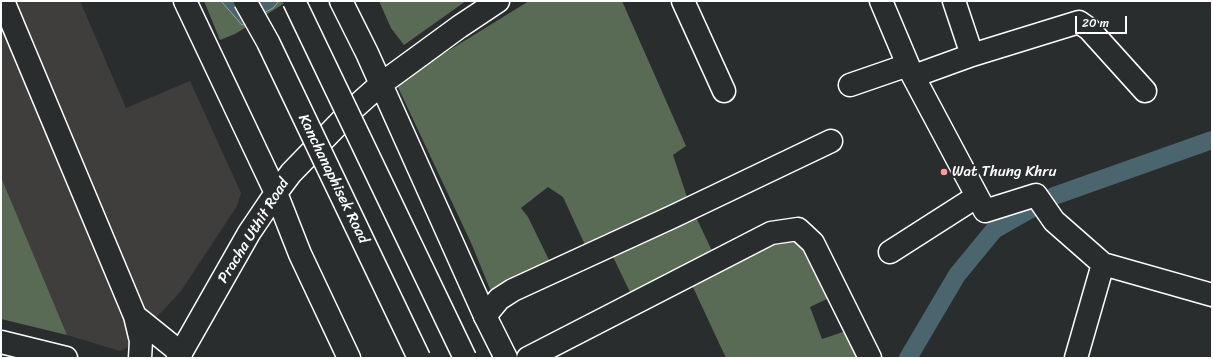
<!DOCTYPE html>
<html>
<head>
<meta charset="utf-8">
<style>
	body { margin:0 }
	#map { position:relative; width:1213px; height:359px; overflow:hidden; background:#2a2d2e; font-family:Sriracha,sans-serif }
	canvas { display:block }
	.frame { position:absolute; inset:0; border:2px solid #fff; pointer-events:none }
	.scale { position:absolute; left:1075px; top:16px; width:52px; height:18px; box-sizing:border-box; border:2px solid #fff; border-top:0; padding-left:5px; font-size:12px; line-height:14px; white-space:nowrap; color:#fff; -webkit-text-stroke:3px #2a2d2e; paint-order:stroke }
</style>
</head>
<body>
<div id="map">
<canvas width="1213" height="359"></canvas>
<div class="frame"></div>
<div class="scale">20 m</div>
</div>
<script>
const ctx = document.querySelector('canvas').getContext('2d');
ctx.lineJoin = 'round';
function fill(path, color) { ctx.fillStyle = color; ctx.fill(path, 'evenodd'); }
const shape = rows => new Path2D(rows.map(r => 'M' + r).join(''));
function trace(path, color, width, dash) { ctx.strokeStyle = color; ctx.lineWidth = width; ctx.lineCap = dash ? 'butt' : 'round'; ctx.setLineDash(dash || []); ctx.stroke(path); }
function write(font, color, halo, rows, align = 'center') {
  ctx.font = font + ' Sriracha,sans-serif'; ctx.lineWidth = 4; ctx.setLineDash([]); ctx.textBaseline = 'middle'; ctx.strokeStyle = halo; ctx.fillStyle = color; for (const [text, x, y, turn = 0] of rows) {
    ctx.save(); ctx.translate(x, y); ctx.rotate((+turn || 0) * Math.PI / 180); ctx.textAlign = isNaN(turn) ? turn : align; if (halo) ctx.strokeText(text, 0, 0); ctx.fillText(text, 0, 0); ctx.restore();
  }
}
const built = shape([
	[1,1,80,1,126,108,190,81,241,193,237,206,181,291,129,347,120,351,67,335,1,177]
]);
const green = shape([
	[204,1,288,1,235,34,220,40],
	[379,1,466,1,404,45,391,28],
	[529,1,622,1,686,146,673,155,689,203,586,247,563,197,548,187,521,208,528,217,552,266,492,294,472,245,396,83],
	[1,177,67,335,1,319],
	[694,213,714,255,631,294,611,253],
	[791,235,810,246,833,296,810,307,822,339,849,330,863,358,726,358,691,283]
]);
const water = shape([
	[221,1,279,1,273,8,242,25,221,1]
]);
const canal = shape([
	[908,358,957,275,994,230,1054,196,1212,140]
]);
const minor = shape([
	[3,1,135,316,181,353],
	[683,1,724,91],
	[881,1,911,72,985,211,1036,195,1054,221,1103,264,1212,295],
	[954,1,972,55],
	[914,76,972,55,1079,22,1089,29,1145,91],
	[850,85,908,65],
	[890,252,976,197],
	[135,316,141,341,140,358],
	[485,316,499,299,513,290,672,217,831,141],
	[1,342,66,358],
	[528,358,771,233,798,229,813,243,870,358],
	[1076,358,1103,264]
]);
const major = shape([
	[185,1,276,193,300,254,349,358],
	[341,1,367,53,485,316,506,358],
	[178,358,249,233,276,193,291,173,353,109,381,84,459,27,498,1]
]);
const highwayBridge = shape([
	[245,1,268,42,419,358],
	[294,1,465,358]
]);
const markers = [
	[944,172,4,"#ff9aa2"]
];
const poiNames = [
	["Wat Thung Khru",952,172]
];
const streetNames = [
	["Kanchanaphisek Road",333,179,64],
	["Pracha Uthit Road",254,231,-58]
];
fill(built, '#403e3c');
fill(green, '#596b54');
fill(water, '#4b656f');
trace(water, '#93a3a9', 1);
trace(canal, '#4b656f', 18);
trace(minor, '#fff', 25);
trace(major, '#fff', 25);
trace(minor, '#2a2d2e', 22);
trace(major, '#2a2d2e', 22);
trace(highwayBridge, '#fff', 25, []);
trace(highwayBridge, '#2a2d2e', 22);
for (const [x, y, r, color] of markers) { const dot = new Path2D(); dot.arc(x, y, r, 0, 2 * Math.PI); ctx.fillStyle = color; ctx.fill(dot); trace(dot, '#2a2d2e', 1.5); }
write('15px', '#fff', '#2a2d2e', poiNames, 'left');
write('15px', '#fff', '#2a2d2e', streetNames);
</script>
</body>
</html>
